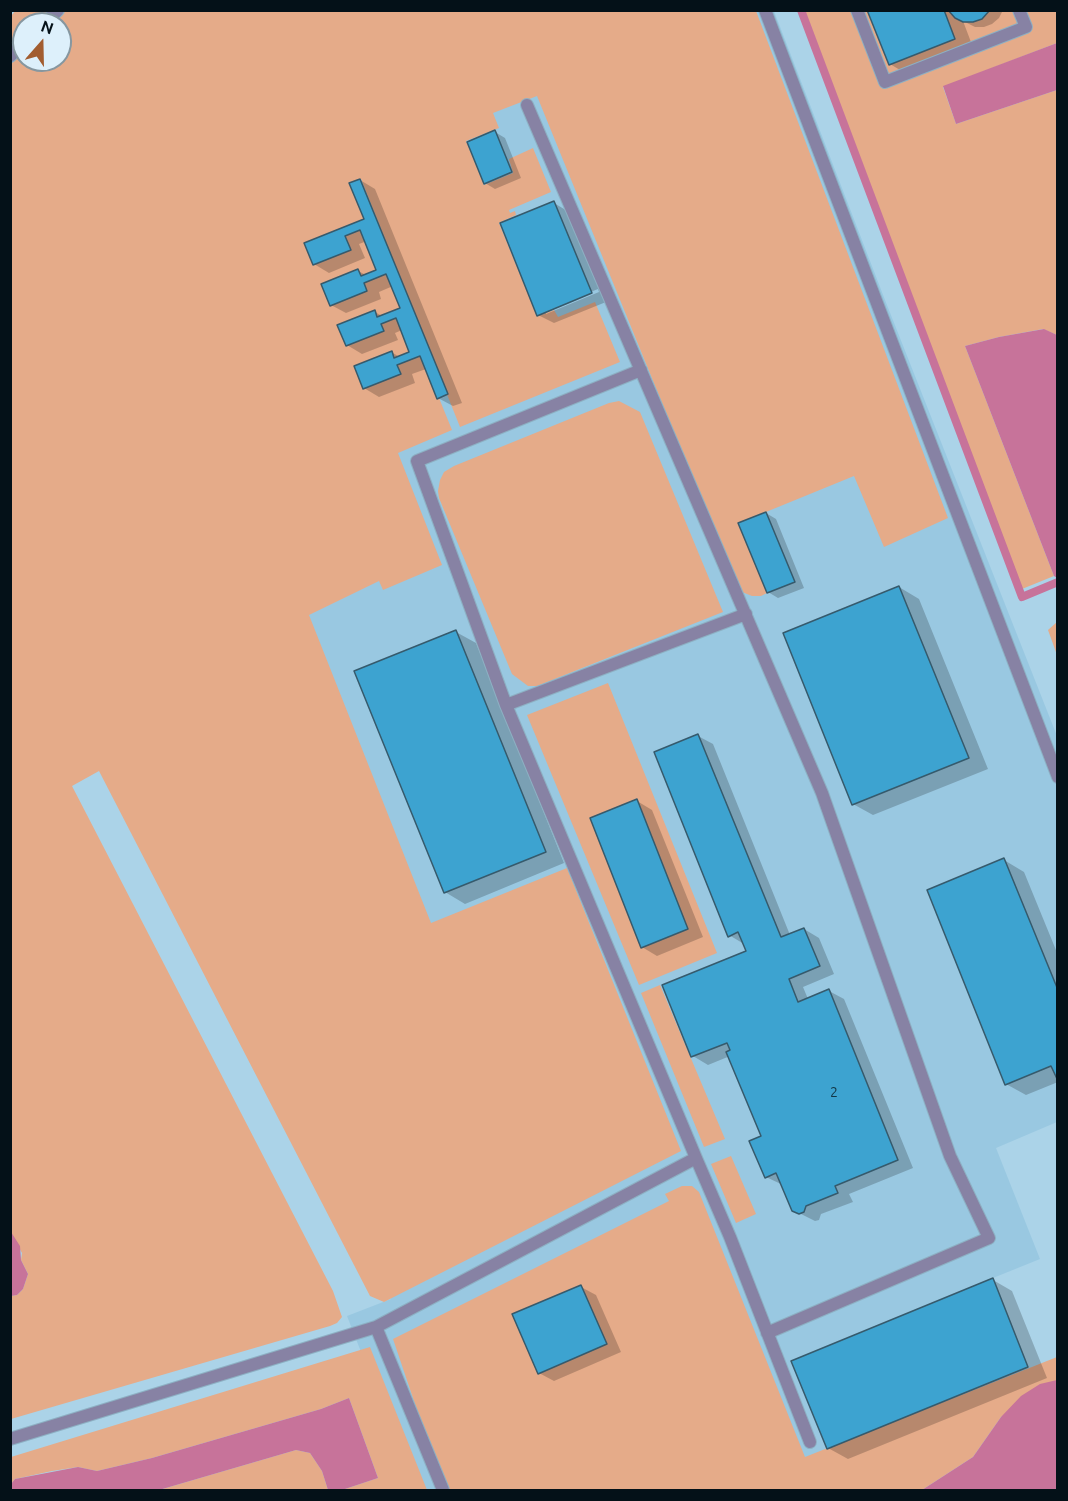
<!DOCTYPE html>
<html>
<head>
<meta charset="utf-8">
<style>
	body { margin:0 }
	#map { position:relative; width:1068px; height:1501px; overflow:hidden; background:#abd3e8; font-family:Ubuntu,sans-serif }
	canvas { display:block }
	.frame { position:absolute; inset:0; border:12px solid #041118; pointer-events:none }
	.north { position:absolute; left:12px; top:12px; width:60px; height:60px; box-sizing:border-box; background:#ddf0fb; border:2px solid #8697a0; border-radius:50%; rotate:20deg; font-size:16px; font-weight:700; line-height:24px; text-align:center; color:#041118 }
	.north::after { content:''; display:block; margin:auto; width:21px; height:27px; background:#a25d30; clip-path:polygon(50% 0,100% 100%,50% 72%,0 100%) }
</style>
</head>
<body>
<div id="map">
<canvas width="1068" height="1501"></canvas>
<div class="frame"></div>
<div class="north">N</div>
</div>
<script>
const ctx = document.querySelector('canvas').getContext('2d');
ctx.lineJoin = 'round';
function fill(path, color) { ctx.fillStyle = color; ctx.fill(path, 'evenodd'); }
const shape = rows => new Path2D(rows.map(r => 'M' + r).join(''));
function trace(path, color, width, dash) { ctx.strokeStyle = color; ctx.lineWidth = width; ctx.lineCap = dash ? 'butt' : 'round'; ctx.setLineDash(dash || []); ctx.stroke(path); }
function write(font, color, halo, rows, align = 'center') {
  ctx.font = font + ' Ubuntu,sans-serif'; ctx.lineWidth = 4.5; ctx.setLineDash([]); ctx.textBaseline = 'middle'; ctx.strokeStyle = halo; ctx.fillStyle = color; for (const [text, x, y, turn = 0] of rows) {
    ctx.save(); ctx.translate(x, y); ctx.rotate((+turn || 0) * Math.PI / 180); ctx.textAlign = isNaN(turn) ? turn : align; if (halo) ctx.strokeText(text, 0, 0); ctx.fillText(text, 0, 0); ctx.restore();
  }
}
const built = shape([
	[47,10,774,11,885,300,1057,736,1057,1122,996,1148,1040,1259,993,1278,1034,1382,767,1490,415,1490,347,1316,391,1299,10,43,24,60,60,60,60,24]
]);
const green = shape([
	[16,10,756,11,948,518,884,547,854,476,739,523,767,593,761,596,752,596,742,592,737,587,537,96,493,113,499,128,466,141,484,185,513,173,509,159,533,148,551,192,509,210,510,213,515,211,516,215,499,223,537,316,554,310,558,317,595,302,620,362,460,427,361,179,350,183,437,398,439,398,452,430,398,453,442,565,383,590,379,581,309,615,431,923,567,868,681,1151,384,1302,370,1296,99,771,72,786,333,1291,342,1317,337,1323,330,1326,11,1419,10,1296,17,1295,23,1289,28,1274,21,1260,22,1253,10,1232,11,16],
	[24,24,60,24,60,60,24,60],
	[805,11,1057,11,1057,43,943,87,956,124,1057,90,1057,335,1043,329,999,337,965,346,1054,576,1022,589],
	[619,401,640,412,723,612,537,686,528,686,512,674,439,498,438,491,440,480,444,472,454,466,609,403],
	[1057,622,1057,655,1048,630],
	[608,683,717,953,639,985,527,715],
	[660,985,725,1139,704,1147,641,993],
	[731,1156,756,1214,736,1223,711,1164],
	[682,1186,692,1186,699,1192,805,1457,1057,1357,1057,1380,1001,1417,973,1457,922,1490,448,1490,433,1457,393,1339,669,1201,665,1194],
	[370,1347,427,1490,342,1490,378,1478,349,1398,321,1409,152,1458,97,1471,78,1467,52,1471,15,1479,11,1484,11,1457],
	[296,1450,310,1453,322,1471,328,1490,159,1490]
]);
const water = shape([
	[1057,43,1057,90,956,124,943,86],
	[1044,329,1057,335,1057,578,1054,576,965,346,999,337],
	[11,1232,20,1246,21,1260,28,1274,23,1289,17,1295,11,1296],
	[1057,1380,1057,1490,922,1490,973,1457,1001,1417,1021,1396,1040,1384],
	[349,1398,378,1478,342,1490,328,1490,322,1471,310,1453,296,1450,159,1490,11,1490,11,1484,15,1479,78,1467,97,1471,152,1458,321,1409]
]);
const shadow = shape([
	[869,10,1003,10,999,18,992,24,984,27,975,27,963,21,974,50,910,76,890,64],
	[495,132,505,138,521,178,495,189,485,183],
	[360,180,375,189,462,403,453,406,438,398,426,369,412,374,415,383,379,397,364,388,391,352,400,357,411,353,402,330,395,333,398,340,362,354,347,345,375,312,382,316,402,309,393,286,379,292,381,299,346,313,331,305,358,271,366,275,378,270,367,241,359,244,365,258,329,273,314,264,306,244,366,219],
	[554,203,569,212,606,302,554,323,538,315],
	[598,289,599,292,546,314,546,310],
	[766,513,776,519,804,588,778,598,768,592],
	[899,587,919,599,988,769,873,815,853,804],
	[456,632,476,643,564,863,465,904,445,892],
	[698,736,713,744,790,935,804,929,819,938,834,974,803,987,808,999,829,991,844,999,913,1168,849,1194,853,1202,821,1214,819,1220,815,1221,793,1210,783,1185,766,1177,763,1137,730,1056,708,1065,693,1056,747,952,744,944,729,935],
	[637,801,652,810,703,937,657,956,642,947],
	[1004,860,1024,872,1058,955,1058,1082,1026,1095,1006,1084],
	[993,1280,1012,1291,1047,1378,848,1459,828,1448],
	[581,1287,596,1295,621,1352,554,1381,539,1373]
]);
const stream = shape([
	[801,10,1022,597,1058,582]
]);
const building = shape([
	[867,10,944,10,955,39,889,65,867,10],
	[948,10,990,10,982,19,973,22,963,22,955,18,948,10],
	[495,130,512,172,484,184,467,142,495,130],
	[360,179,448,394,437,399,420,356,397,365,401,374,363,389,354,366,392,351,394,358,409,352,396,318,381,324,384,331,346,346,337,325,375,310,377,317,400,308,386,274,364,283,367,291,330,306,321,284,358,269,361,276,376,270,360,230,345,236,351,250,313,265,304,243,364,219,349,183,360,179],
	[554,201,592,293,537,316,500,223,554,201],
	[766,512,795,582,767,593,738,523,766,512],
	[899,586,969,758,852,805,783,633,899,586],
	[456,630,546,852,444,893,354,671,456,630],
	[698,734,781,937,804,928,820,966,789,979,798,1002,829,989,898,1160,835,1186,838,1193,806,1206,804,1212,799,1214,792,1211,776,1173,765,1178,749,1141,761,1136,726,1052,730,1050,727,1043,691,1057,662,985,746,951,738,932,728,937,654,752,698,734],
	[637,799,688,929,641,948,590,818,637,799],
	[1004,858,1058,990,1058,1081,1051,1066,1005,1085,927,890,1004,858],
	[993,1278,1028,1367,827,1449,791,1361,993,1278],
	[581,1285,607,1344,538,1374,512,1314,581,1285]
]);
const service = shape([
	[765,10,1058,777],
	[857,10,885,82,1026,27,1019,10],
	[44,24,58,10],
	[10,56,24,43],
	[527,105,822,793,950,1156,989,1238,767,1333],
	[641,370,417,461,506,705,696,1158],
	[506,705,746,614],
	[376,1327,443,1490],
	[10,1439,376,1327,696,1158,730,1237,810,1442]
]);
const numberNames = [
	["2",834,1092]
];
fill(built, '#99c8e1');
fill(green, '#e5ab89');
fill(water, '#c7739a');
fill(shadow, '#0003');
trace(stream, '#c7739a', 8);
fill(building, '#3da3d0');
trace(building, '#365a6c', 1.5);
trace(service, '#8db0c3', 14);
trace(service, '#8782a4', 12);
write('14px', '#123646', null, numberNames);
</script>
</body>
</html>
